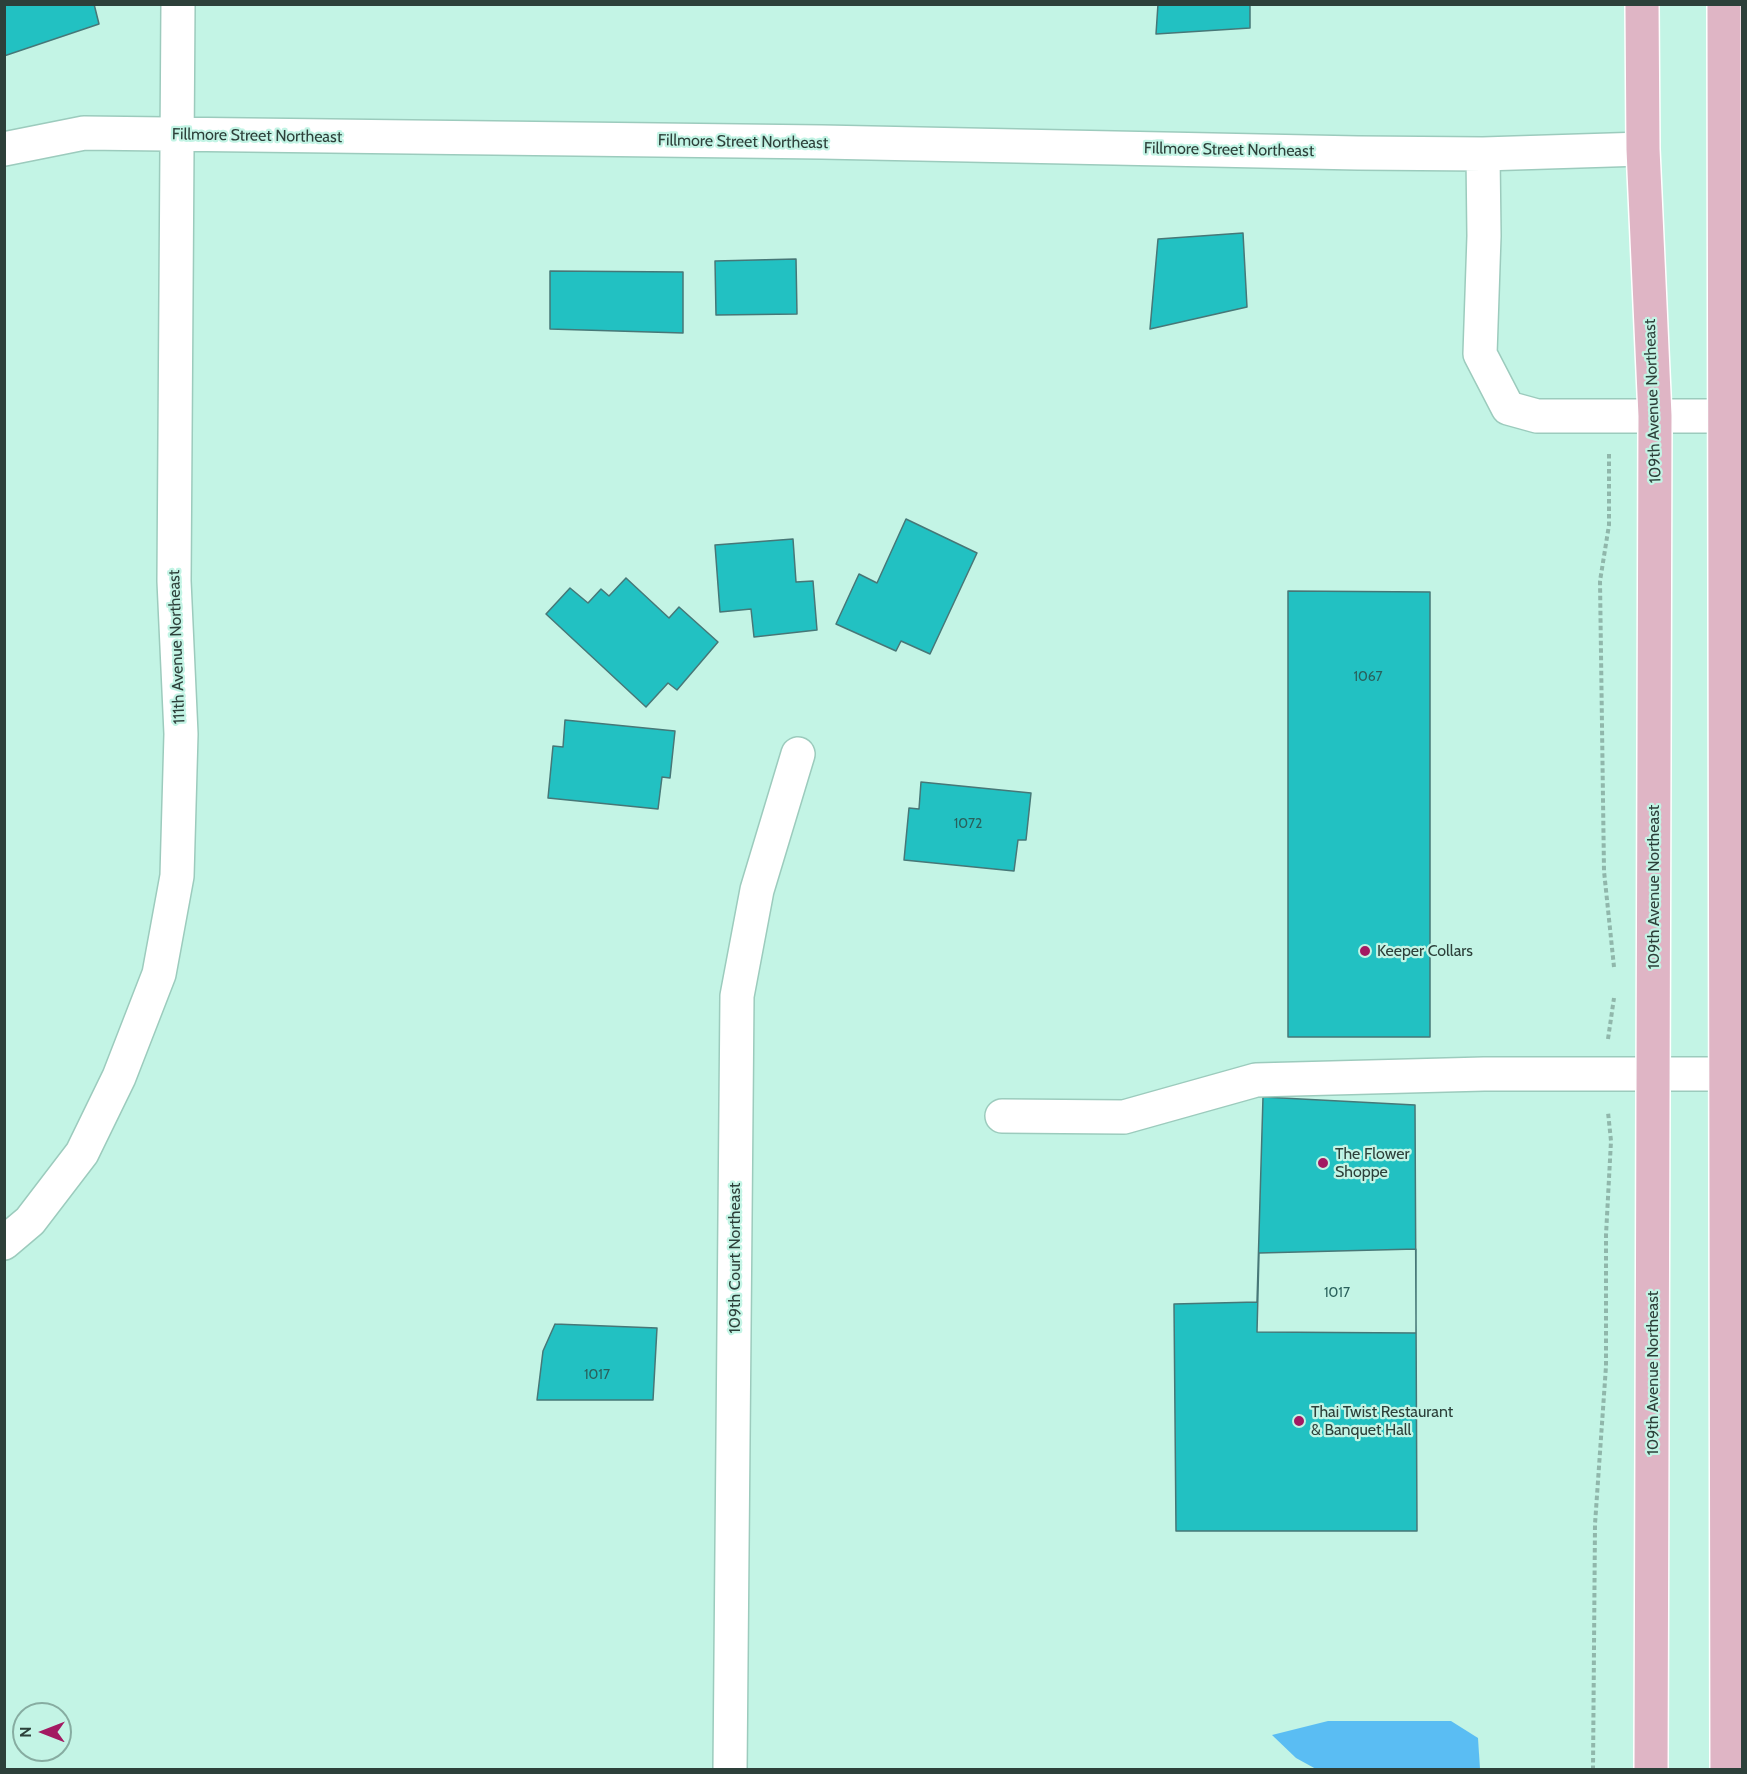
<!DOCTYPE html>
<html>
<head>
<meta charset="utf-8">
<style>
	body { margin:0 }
	#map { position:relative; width:1747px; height:1774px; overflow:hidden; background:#c3f4e5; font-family:Cabin,sans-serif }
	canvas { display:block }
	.frame { position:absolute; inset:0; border:6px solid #2d403a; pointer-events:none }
	.north { position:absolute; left:12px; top:1702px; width:60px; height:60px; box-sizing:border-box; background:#c3f4e5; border:2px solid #87aca1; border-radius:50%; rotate:270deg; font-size:16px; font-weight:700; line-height:24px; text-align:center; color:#2d403a }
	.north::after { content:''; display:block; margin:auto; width:21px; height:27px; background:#a31962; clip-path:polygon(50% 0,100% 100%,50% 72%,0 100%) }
</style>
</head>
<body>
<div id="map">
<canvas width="1747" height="1774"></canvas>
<div class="frame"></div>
<div class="north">N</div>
</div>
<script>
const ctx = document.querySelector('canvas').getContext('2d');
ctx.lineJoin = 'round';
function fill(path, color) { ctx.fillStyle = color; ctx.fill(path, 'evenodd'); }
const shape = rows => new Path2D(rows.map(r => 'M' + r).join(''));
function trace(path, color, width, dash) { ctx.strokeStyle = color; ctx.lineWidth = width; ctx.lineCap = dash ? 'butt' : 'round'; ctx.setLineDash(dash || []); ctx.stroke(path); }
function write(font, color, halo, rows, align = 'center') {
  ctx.font = font + ' Cabin,sans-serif'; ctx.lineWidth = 4.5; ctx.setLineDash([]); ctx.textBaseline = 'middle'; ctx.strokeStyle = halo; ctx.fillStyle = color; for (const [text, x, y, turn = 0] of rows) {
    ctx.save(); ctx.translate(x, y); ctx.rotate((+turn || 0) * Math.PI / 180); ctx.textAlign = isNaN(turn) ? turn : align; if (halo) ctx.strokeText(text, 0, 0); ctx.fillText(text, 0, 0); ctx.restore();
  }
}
const water = shape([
	[1328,1721,1451,1721,1478,1738,1480,1769,1316,1769,1296,1758,1272,1735]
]);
const building = shape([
	[4,4,94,4,99,24,4,56,4,4],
	[1158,4,1250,4,1250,28,1156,34,1158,4],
	[1243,233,1247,307,1150,329,1158,239,1243,233],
	[796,259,797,314,716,315,715,261,796,259],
	[550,271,683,272,683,333,550,329,550,271],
	[906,519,977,553,930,654,901,641,896,651,836,624,859,574,877,583,906,519],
	[793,539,796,582,813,581,817,630,754,637,751,609,720,612,715,545,793,539],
	[626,578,669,618,679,607,718,642,677,690,668,683,646,707,546,614,570,588,588,603,601,589,609,596,626,578],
	[1288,591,1430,592,1430,1037,1288,1037,1288,591],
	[565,720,675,731,670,778,662,777,658,809,548,798,553,746,563,747,565,720],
	[921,782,1031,793,1026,840,1018,840,1014,871,904,860,909,808,919,809,921,782],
	[1263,1097,1415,1105,1417,1531,1176,1531,1174,1304,1257,1302,1263,1097],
	[1416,1249,1416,1333,1257,1332,1259,1253,1416,1249],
	[555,1324,657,1328,653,1400,537,1400,543,1351,555,1324]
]);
const path = shape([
	[1609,454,1609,525,1600,581,1604,871,1614,967],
	[1608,1039,1614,998],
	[1593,1770,1595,1524,1606,1366,1606,1235,1611,1141,1608,1112]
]);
const minor = shape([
	[4,149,84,133,822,142,1358,153,1483,154,1643,149],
	[1483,154,1484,236,1480,354,1508,408,1537,416,1742,416],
	[1002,1116,1124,1117,1256,1080,1484,1074,1725,1074],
	[4,1243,30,1221,82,1153,119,1077,159,974,177,876,181,734,174,581,178,4],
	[730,1770,737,996,757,890,798,754]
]);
const major = shape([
	[1642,4,1643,149,1655,416,1651,1770],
	[1724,4,1727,1770]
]);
const markers = [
	[1365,951,6,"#a31962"],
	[1323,1163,6,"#a31962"],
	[1299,1421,6,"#a31962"]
];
const numberNames = [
	["1067",1368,677],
	["1072",968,824],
	["1017",1337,1293],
	["1017",597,1375]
];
const streetNames = [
	["Fillmore Street Northeast",257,136,1],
	["Fillmore Street Northeast",743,142,1],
	["Fillmore Street Northeast",1229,150,1],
	["109th Avenue Northeast",1653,401,-92],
	["111th Avenue Northeast",177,647,-92],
	["109th Avenue Northeast",1654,887,-90],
	["109th Court Northeast",735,1258,-90],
	["109th Avenue Northeast",1653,1373,-90]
];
const poiNames = [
	["Keeper Collars",1377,951],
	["The Flower",1335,1154],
	["Shoppe",1335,1172],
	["Thai Twist Restaurant",1311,1412],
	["& Banquet Hall",1311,1430]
];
fill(water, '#5abdf3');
fill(building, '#22c1c2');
trace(building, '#477777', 1.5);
trace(minor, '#9ccbbd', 36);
trace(major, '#fff', 36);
trace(path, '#90b7ab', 4, [4.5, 3]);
trace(minor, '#fff', 33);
trace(major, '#dfb5c5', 33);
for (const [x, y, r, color] of markers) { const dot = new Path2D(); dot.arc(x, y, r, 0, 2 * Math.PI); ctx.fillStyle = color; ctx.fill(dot); trace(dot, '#c3f4e5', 2); }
write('14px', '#2a605c', null, numberNames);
write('16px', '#2d403a', '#c3f4e5', streetNames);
write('16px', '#2d403a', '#c3f4e5', poiNames, 'left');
</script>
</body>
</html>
